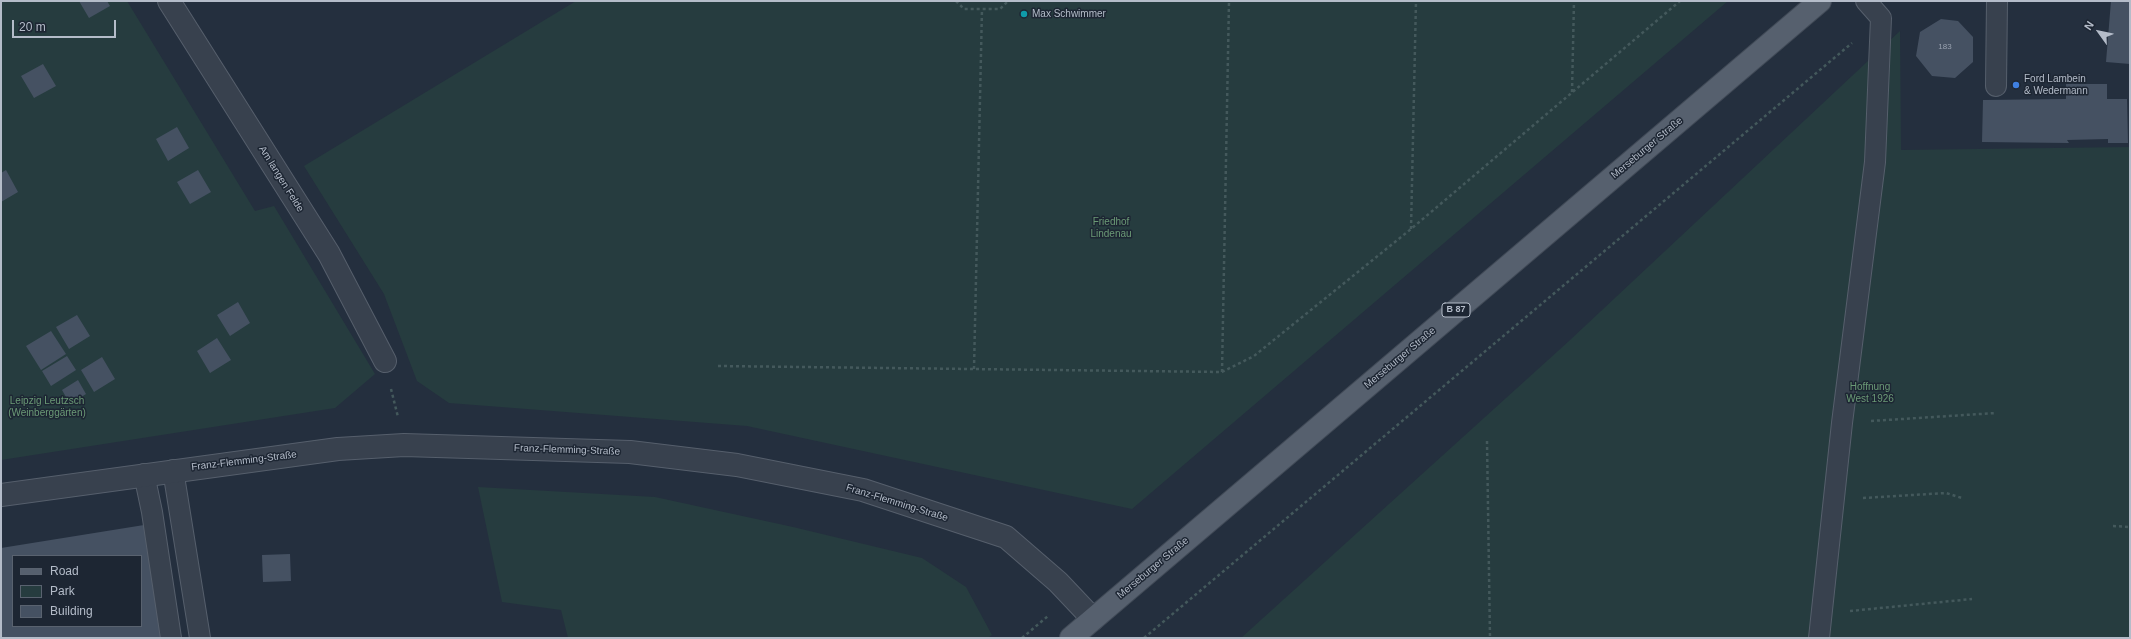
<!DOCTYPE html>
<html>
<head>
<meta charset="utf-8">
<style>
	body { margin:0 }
	#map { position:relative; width:2131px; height:639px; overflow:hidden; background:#242f3e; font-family:Arial,sans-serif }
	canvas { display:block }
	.frame { position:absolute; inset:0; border:2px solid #b4bcc9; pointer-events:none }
	.legend { position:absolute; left:12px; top:555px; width:130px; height:72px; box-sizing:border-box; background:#1d2633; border:1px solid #59626f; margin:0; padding:5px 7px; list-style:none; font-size:12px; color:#b4bcc9 }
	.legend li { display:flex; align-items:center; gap:8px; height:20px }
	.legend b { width:20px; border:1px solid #59626f }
	.north { position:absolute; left:2079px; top:12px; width:40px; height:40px; -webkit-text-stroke:3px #1d2633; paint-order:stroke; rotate:303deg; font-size:11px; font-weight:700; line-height:16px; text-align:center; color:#b4bcc9 }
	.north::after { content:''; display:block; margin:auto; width:14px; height:18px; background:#b4bcc9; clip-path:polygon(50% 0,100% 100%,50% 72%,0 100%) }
	.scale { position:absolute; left:12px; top:20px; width:104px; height:18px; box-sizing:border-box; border:2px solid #b4bcc9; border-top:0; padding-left:5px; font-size:12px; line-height:14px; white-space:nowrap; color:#b4bcc9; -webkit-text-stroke:3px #1d2633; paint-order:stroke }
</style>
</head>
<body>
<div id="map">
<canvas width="2131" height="639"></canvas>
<div class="frame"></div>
<ul class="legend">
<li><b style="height:5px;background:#56606e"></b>Road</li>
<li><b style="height:11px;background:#263c3f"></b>Park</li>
<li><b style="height:11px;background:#455162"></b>Building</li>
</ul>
<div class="north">N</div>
<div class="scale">20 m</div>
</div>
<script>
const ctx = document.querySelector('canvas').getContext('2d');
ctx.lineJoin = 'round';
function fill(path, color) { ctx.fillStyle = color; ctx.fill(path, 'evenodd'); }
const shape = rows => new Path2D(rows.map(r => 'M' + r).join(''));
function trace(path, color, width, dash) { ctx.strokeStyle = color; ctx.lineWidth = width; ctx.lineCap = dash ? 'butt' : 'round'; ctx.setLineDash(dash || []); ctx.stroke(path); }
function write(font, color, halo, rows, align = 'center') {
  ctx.font = font + ' Arial,sans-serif'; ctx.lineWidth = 3; ctx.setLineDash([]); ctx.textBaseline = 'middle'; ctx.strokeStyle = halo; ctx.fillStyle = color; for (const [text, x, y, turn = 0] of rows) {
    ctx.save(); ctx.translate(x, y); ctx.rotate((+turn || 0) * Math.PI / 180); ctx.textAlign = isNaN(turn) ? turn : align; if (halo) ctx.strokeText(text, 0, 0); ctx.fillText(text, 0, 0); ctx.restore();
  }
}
const green = shape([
	[1,1,127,1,255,211,274,206,375,374,335,408,1,460],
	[576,1,1728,1,1132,509,747,426,449,403,417,381,384,294,304,166],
	[1900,31,1901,150,2130,147,2130,638,1241,638,1569,341],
	[478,487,655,497,793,527,922,558,966,587,992,635,988,638,568,638,561,610,502,602]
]);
const building = shape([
	[79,1,107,1,110,6,89,18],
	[2111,1,2130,1,2130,64,2106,62],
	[1941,19,1958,21,1973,37,1973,62,1955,78,1932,76,1916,56,1920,32],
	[43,64,56,86,34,98,21,76],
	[2066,84,2107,84,2107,99,2127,99,2128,143,2108,143,2108,139,2067,140,2069,143,1982,142,1983,100,2066,99],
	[177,127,189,148,168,161,156,139],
	[6,170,18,192,1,202,1,173],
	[198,170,211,192,190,204,177,182],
	[238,302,250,323,230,336,217,315],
	[77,315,90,336,69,349,56,327],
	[51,331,66,354,41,370,26,346],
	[217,338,231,360,210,373,197,351],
	[67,356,76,370,51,386,42,371],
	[102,357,115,379,94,392,81,370],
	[78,380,86,394,70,404,62,390],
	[144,525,162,638,1,638,1,548],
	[13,556,141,556,141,626,13,626],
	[290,554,291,581,263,582,262,555]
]);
const path = shape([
	[956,1,964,9,1000,9,1008,1],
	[1572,92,1574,1],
	[1411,229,1416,1],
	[718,366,1222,372,1254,356,1411,229,1680,1],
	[974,369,982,9],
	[1222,372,1229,1],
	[391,389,398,417],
	[1871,421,1996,413],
	[1487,441,1490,638],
	[1863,498,1946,493,1962,498],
	[2113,526,2130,527],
	[1850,611,1972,599],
	[1022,638,1048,616],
	[1144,638,1852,43]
]);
const service = shape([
	[1996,86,1997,1],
	[173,470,200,638],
	[144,474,152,512,171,638],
	[1819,638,1842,423,1875,162,1881,18,1866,1]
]);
const minor = shape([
	[169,1,329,254,385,361],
	[1,495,338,449,404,445,630,452,737,465,863,490,1006,537,1058,582,1093,619]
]);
const primary = shape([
	[1071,638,1820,1]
]);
const markers = [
	[1024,14,4,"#0f9aa8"],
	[2016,85,4,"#3f7fe0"]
];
const numberNames = [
	["183",1945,47]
];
const shields = [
	[1456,310,28]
];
const shieldNames = [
	["B 87",1456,310]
];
const poiNames = [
	["Max Schwimmer",1032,14],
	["Ford Lambein",2024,79],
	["& Wedermann",2024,91]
];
const streetNames = [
	["Merseburger Straße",1647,148,-40],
	["Am langen Felde",281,179,58],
	["Merseburger Straße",1400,358,-40],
	["Franz-Flemming-Straße",567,450,2],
	["Franz-Flemming-Straße",244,461,-7],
	["Franz-Flemming-Straße",897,503,17],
	["Merseburger Straße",1153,568,-40]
];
const parkNames = [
	["Friedhof",1111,222],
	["Lindenau",1111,234],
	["Hoffnung",1870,387],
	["West 1926",1870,399],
	["Leipzig Leutzsch",47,401],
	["(Weinberggärten)",47,413]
];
fill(green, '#263c3f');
fill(building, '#455162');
trace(service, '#565f6c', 22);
trace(minor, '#565f6c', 24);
trace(primary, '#414a57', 24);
trace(path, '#44595c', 2.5, [3, 3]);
trace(service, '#38414e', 20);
trace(minor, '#38414e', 22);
trace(primary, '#56606e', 22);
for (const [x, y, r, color] of markers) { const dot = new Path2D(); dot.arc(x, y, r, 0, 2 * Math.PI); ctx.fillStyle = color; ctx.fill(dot); trace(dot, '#1d2633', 1.5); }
write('8px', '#98a1af', null, numberNames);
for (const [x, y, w] of shields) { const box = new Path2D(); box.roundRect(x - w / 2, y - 7, w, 14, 3); ctx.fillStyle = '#1d2633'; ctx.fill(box); trace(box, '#b4bcc9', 1); }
write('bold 9px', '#b4bcc9', null, shieldNames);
write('10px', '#b4bcc9', '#1d2633', poiNames, 'left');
write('10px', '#b4bcc9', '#1d2633', streetNames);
write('10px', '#6b9a76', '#1d2633', parkNames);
</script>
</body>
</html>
